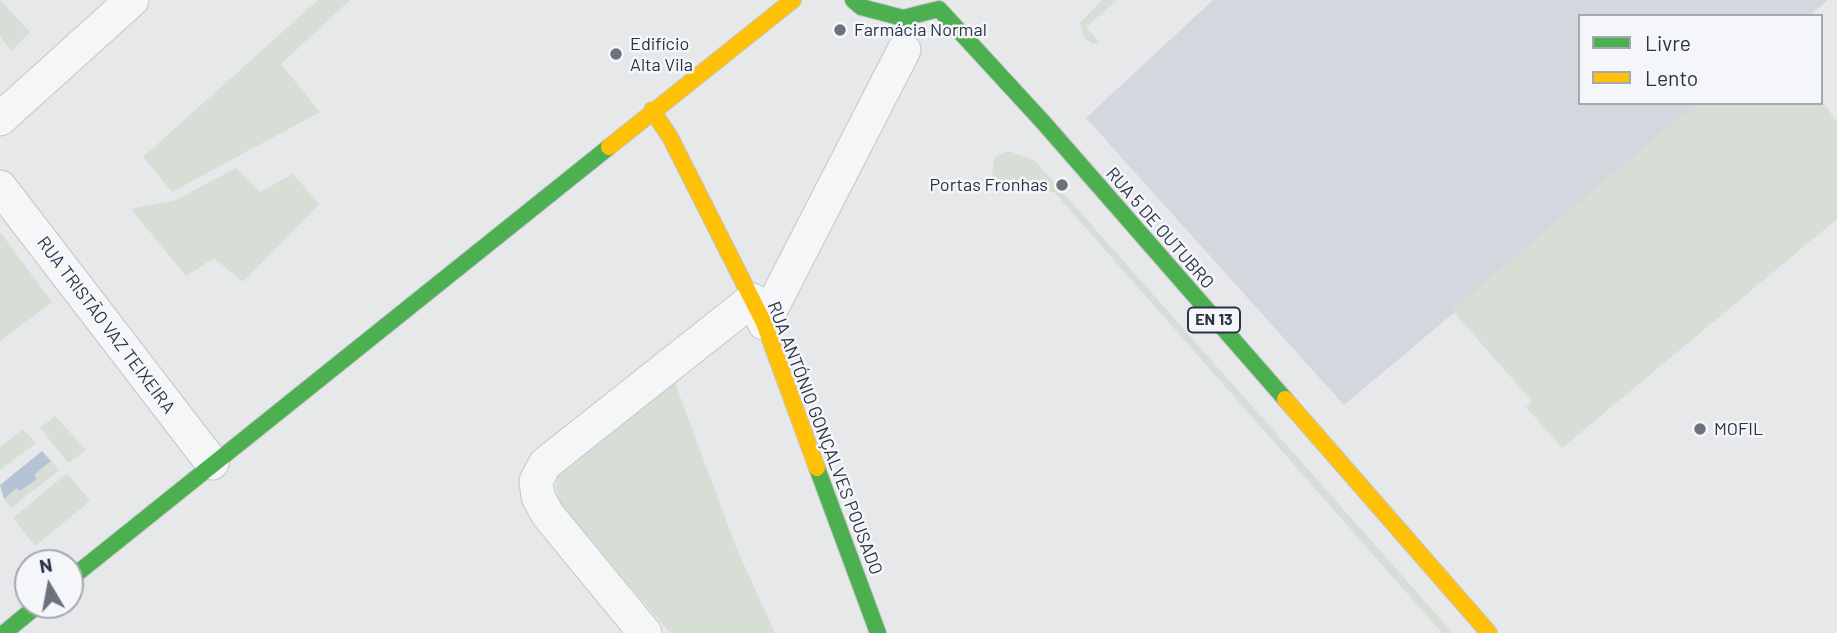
<!DOCTYPE html>
<html>
<head>
<meta charset="utf-8">
<style>
	body { margin:0 }
	#map { position:relative; width:1837px; height:633px; overflow:hidden; background:#e6e8ea; font-family:Barlow,sans-serif }
	canvas { display:block }
	.legend { position:absolute; left:1578px; top:14px; width:245px; height:91px; box-sizing:border-box; background:#f4f6f9; border:2px solid #a4a8b1; margin:0; padding:9px 12px; list-style:none; font-size:21px; color:#2b3445 }
	.legend li { display:flex; align-items:center; gap:14px; height:35px }
	.legend b { width:35px; border:2px solid #a4a8b1 }
	.north { position:absolute; left:14px; top:549px; width:70px; height:70px; box-sizing:border-box; background:#f4f6f9; border:2px solid #a4a8b1; border-radius:50%; rotate:350deg; font-size:19px; font-weight:700; line-height:28px; text-align:center; color:#2b3445 }
	.north::after { content:''; display:block; margin:auto; width:24px; height:32px; background:#6c737f; clip-path:polygon(50% 0,100% 100%,50% 72%,0 100%) }
</style>
</head>
<body>
<div id="map">
<canvas width="1837" height="633"></canvas>
<ul class="legend">
<li><b style="height:9px;background:#4caf50"></b>Livre</li>
<li><b style="height:9px;background:#ffc107"></b>Lento</li>
</ul>
<div class="north">N</div>
</div>
<script>
const ctx = document.querySelector('canvas').getContext('2d');
ctx.lineJoin = 'round';
function fill(path, color) { ctx.fillStyle = color; ctx.fill(path, 'evenodd'); }
const shape = rows => new Path2D(rows.map(r => 'M' + r).join(''));
function trace(path, color, width, dash) { ctx.strokeStyle = color; ctx.lineWidth = width; ctx.lineCap = dash ? 'butt' : 'round'; ctx.setLineDash(dash || []); ctx.stroke(path); }
function write(font, color, halo, rows, align = 'center') {
  ctx.font = font + ' Barlow,sans-serif'; ctx.lineWidth = 5; ctx.setLineDash([]); ctx.textBaseline = 'middle'; ctx.strokeStyle = halo; ctx.fillStyle = color; for (const [text, x, y, turn = 0] of rows) {
    ctx.save(); ctx.translate(x, y); ctx.rotate((+turn || 0) * Math.PI / 180); ctx.textAlign = isNaN(turn) ? turn : align; if (halo) ctx.strokeText(text, 0, 0); ctx.fillText(text, 0, 0); ctx.restore();
  }
}
const built = shape([
	[1213,0,1828,0,1809,16,1580,16,1580,103,1704,103,1344,405,1086,118]
]);
const green = shape([
	[0,0,30,32,11,51,0,36],
	[318,0,350,0,281,64,320,112,172,192,143,157],
	[1102,0,1117,0,1086,27,1100,43,1093,44,1084,37,1080,23],
	[1821,100,1837,122,1837,219,1562,448,1526,407,1532,401,1452,310,1696,103,1821,103],
	[1008,151,1034,160,1453,633,1442,633,1054,192,1004,191,992,175,994,158],
	[236,168,260,192,293,174,319,204,243,282,214,258,186,276,131,209,176,200],
	[0,232,52,302,0,341],
	[675,383,736,547,775,633,670,633,559,505,556,486,558,468],
	[55,416,86,450,68,463,40,428],
	[23,429,36,443,0,470,0,447],
	[51,461,59,470,11,508,4,499,17,487,37,479,34,475],
	[67,473,90,501,35,546,13,518]
]);
const water = shape([
	[42,451,51,461,34,475,37,479,20,491,17,488,4,499,0,485]
]);
const street = shape([
	[0,119,132,0],
	[0,187,212,463],
	[764,323,904,50],
	[645,633,548,515,538,497,536,481,545,464,752,300]
]);
const fast = shape([
	[853,0,861,7,903,18,939,9],
	[939,9,1043,122,1285,399],
	[817,468,878,633],
	[70,579,609,147],
	[4,633,38,605]
]);
const slow = shape([
	[652,110,670,137,764,323,817,468],
	[609,147,793,0],
	[1285,399,1489,633]
]);
const markers = [
	[840,30,7,"#6c737f"],
	[616,54,7,"#6c737f"],
	[1062,185,7,"#6c737f"],
	[1700,429,7,"#6c737f"]
];
const shields = [
	[1214,320,52]
];
const shieldNames = [
	["EN 13",1214,320]
];
const poiNames = [
	["Farmácia Normal",854,30],
	["Edifício",630,44],
	["Alta Vila",630,65],
	["Portas Fronhas",1048,185,"right"],
	["MOFIL",1714,429]
];
const streetNames = [
	["RUA 5 DE OUTUBRO",1160,228,49],
	["RUA TRISTÃO VAZ TEIXEIRA",106,325,53],
	["RUA ANTÓNIO GONÇALVES POUSADO",825,438,69]
];
fill(built, '#d4d7dd');
fill(green, '#d6ded6');
fill(water, '#b4c4d5');
trace(street, '#c4c6c8', 35);
trace(fast, '#c4c6c8', 18);
trace(slow, '#c4c6c8', 18);
trace(street, '#f5f6f7', 33);
trace(fast, '#4caf50', 16);
trace(slow, '#ffc107', 16);
for (const [x, y, r, color] of markers) { const dot = new Path2D(); dot.arc(x, y, r, 0, 2 * Math.PI); ctx.fillStyle = color; ctx.fill(dot); trace(dot, '#f4f6f9', 2.5); }
for (const [x, y, w] of shields) { const box = new Path2D(); box.roundRect(x - w / 2, y - 12.5, w, 25, 5); ctx.fillStyle = '#f4f6f9'; ctx.fill(box); trace(box, '#2b3445', 2); }
write('bold 16px', '#2b3445', null, shieldNames);
write('18px', '#2b3445', '#f4f6f9', poiNames, 'left');
write('18px', '#2b3445', '#f4f6f9', streetNames);
</script>
</body>
</html>
